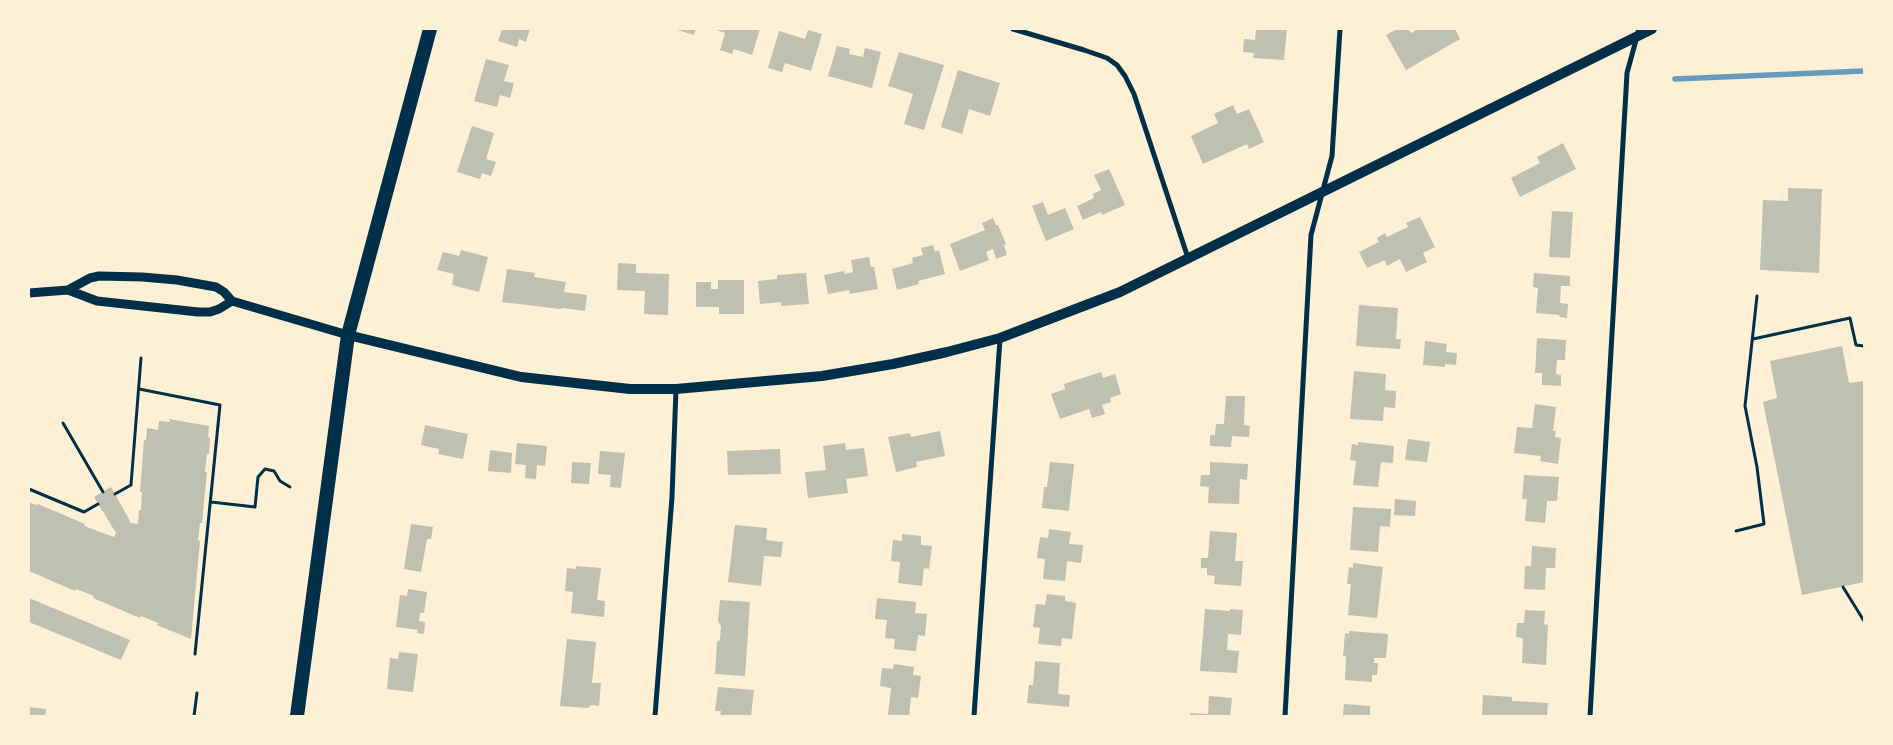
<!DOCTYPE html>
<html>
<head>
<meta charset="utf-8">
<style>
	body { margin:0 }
	#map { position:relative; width:1893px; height:745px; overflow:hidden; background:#fdf0d5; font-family:Ubuntu,sans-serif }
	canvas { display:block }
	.frame { position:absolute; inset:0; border:30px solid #fdf0d5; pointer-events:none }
</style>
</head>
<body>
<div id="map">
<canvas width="1893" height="745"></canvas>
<div class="frame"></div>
</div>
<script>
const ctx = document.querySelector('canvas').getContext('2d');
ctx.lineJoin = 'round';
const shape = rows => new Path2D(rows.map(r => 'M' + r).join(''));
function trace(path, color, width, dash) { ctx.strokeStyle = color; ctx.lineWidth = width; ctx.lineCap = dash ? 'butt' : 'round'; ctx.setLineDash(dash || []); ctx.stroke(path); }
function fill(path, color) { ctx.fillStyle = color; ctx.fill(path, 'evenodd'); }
const stream = shape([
	[1675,79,1864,71]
]);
const building = shape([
	[502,29,530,29,526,42,519,39,517,47,498,41],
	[674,29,696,29,694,35],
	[714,29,760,29,752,55,734,49,732,54,720,50,725,33],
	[1256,29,1287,29,1284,60,1253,58,1254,53,1243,52,1244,39,1255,40],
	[1397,29,1408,29,1411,33,1418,29,1455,29,1460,39,1406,70,1386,35],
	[808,30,822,34,811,71,785,63,782,72,768,68,779,31,805,39],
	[837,46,850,49,849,54,863,57,865,48,881,52,872,88,828,76],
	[899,52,944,65,924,130,904,124,913,94,888,86],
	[486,59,509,65,504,81,514,83,510,98,500,95,497,107,474,101],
	[958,70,1000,83,990,116,969,109,962,134,941,127],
	[1233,105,1237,114,1249,109,1264,142,1249,149,1247,144,1203,164,1191,136,1218,123,1214,114],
	[472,126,494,133,486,159,496,162,491,176,482,173,480,179,457,172],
	[1563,143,1576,169,1520,197,1511,178,1540,163,1537,157],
	[1109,169,1125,205,1102,215,1101,212,1083,220,1077,206,1094,198,1093,194,1101,190,1094,175],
	[1788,188,1822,189,1819,273,1760,270,1763,200,1788,201],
	[1043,202,1048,215,1065,208,1074,229,1046,241,1032,206],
	[1552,211,1573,212,1570,258,1549,257],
	[1420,217,1435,247,1423,253,1427,262,1406,272,1400,259,1387,266,1385,260,1367,268,1359,252,1379,242,1377,238,1385,233,1387,237,1408,227,1406,223],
	[993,218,996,225,998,225,1006,244,1004,245,1007,255,996,259,993,249,986,252,989,260,960,271,950,244,985,230,982,223],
	[933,245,935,252,939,250,945,274,918,281,919,284,897,290,892,269,913,263,912,258,923,255,921,248],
	[461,250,488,257,479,292,452,285,454,274,437,270,443,252,459,256],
	[869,257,871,267,874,267,878,289,850,294,849,290,828,294,824,275,844,271,845,274,853,272,851,260],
	[618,263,636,264,636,273,669,274,668,315,644,314,645,291,617,290],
	[507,269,535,273,534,277,566,282,564,292,587,295,585,311,563,308,560,309,502,302],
	[806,273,809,304,781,306,781,302,760,304,758,281,777,279,777,275],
	[1534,273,1570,276,1570,286,1561,286,1560,303,1568,304,1567,318,1560,317,1559,315,1536,313,1538,288,1533,287],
	[718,280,744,280,744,314,719,314,719,307,696,307,696,282,711,282,711,289,718,289],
	[1359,305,1398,308,1396,339,1401,339,1400,349,1356,346],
	[1537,338,1566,340,1565,360,1557,360,1556,374,1561,375,1561,386,1542,385,1542,373,1535,373],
	[1425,341,1447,344,1446,352,1457,353,1456,365,1445,364,1445,367,1423,365],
	[1842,346,1849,383,1863,381,1864,389,1864,582,1802,595,1763,402,1777,398,1770,361],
	[1354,371,1386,374,1385,390,1396,391,1395,408,1384,407,1383,421,1350,419],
	[1101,372,1103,378,1115,374,1121,394,1110,398,1111,402,1102,405,1105,414,1092,418,1089,409,1060,419,1051,394,1065,389,1064,384],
	[1226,396,1245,396,1244,425,1250,426,1249,437,1232,436,1231,447,1210,446,1210,435,1215,435,1216,424,1224,424],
	[1535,404,1556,407,1553,431,1556,431,1555,437,1561,438,1558,464,1540,461,1541,456,1514,453,1517,427,1532,428],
	[169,419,209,426,208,437,210,438,209,454,207,454,205,472,207,472,202,523,200,523,198,540,200,541,191,639,157,625,158,623,141,616,140,618,93,598,94,596,76,589,75,591,29,571,29,502,36,505,38,504,85,524,84,526,114,537,116,533,94,497,111,487,131,523,138,524,139,510,141,510,142,492,140,492,144,440,146,440,147,428,158,430,159,421,170,422],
	[425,425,468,434,463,459,438,454,439,449,421,445],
	[940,431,945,456,916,462,917,467,896,472,888,437,910,433,911,437],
	[1408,439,1430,442,1427,462,1405,460],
	[1358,442,1394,446,1393,463,1381,462,1378,487,1353,485,1356,461,1350,460,1352,444,1358,445],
	[517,443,547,446,545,466,537,465,536,479,525,478,526,465,515,464],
	[845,443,846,450,864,448,868,476,846,479,848,493,808,498,805,472,826,470,823,446],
	[780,449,781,474,728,475,727,451],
	[490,450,512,453,511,473,488,471],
	[600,451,625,453,621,488,610,487,611,475,598,474],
	[572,462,591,463,589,484,571,483],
	[1050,462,1074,464,1069,511,1042,508,1044,487,1047,487],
	[1210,462,1248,464,1247,480,1240,479,1239,504,1208,503,1209,487,1200,486,1201,475,1210,475],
	[1524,475,1559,477,1557,501,1547,501,1545,523,1525,521,1527,499,1522,499],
	[1395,499,1416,501,1415,516,1394,515],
	[1353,507,1391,509,1390,527,1380,526,1378,552,1350,550],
	[411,524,433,527,431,539,427,539,421,572,404,569],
	[735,525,767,528,766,540,783,542,781,557,764,556,761,586,728,582],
	[1049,529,1071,532,1069,544,1083,545,1081,563,1067,561,1065,581,1043,579,1045,559,1037,558,1040,537,1048,538],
	[1210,531,1237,533,1235,561,1243,561,1241,586,1214,584,1215,576,1207,575,1207,568,1201,568,1201,558,1208,558],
	[902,534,921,536,921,545,932,546,929,569,924,568,922,586,898,583,900,562,891,561,893,540,902,541],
	[1532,546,1556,548,1555,568,1546,568,1545,590,1524,589,1525,566,1531,566],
	[1353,563,1383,567,1377,618,1348,615,1351,584,1347,584,1349,567,1353,568],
	[576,566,601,568,597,600,605,601,604,617,571,613,573,592,565,591,567,568,576,569],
	[408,589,427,592,424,613,420,613,419,621,425,622,424,634,417,633,418,630,396,627,400,595,407,596],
	[1047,594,1065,596,1065,601,1076,603,1072,639,1062,638,1061,646,1038,644,1040,628,1033,627,1036,604,1045,605],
	[29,598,130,640,121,660,29,622],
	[877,598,916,602,915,613,927,614,925,636,918,635,916,651,894,649,895,639,885,638,887,620,875,619],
	[720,600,750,602,745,676,715,674,717,642,720,640,721,626,718,621],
	[1205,609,1230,611,1230,609,1243,610,1241,635,1228,634,1227,650,1239,651,1237,673,1200,671],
	[1525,610,1545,611,1544,624,1548,625,1546,665,1522,663,1523,638,1516,637,1517,623,1524,623],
	[1349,631,1388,634,1386,658,1374,658,1374,663,1378,663,1377,675,1372,675,1372,682,1345,680,1346,656,1343,656,1345,633,1349,634],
	[567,639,596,642,592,683,601,683,599,706,591,705,588,708,560,706],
	[399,652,418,654,413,692,387,689,390,658,398,659],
	[1035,661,1060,663,1058,694,1070,695,1069,707,1027,703,1029,685,1033,685],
	[894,664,914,667,913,675,921,676,918,698,911,697,909,716,888,715,891,688,880,686,882,668,893,669],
	[718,687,754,690,751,716,720,716,721,711,715,711],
	[1483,695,1512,697,1512,701,1548,703,1547,716,1482,716],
	[1209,696,1232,698,1230,716,1190,716,1190,713,1208,714],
	[1344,704,1370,706,1370,716,1343,716],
	[29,707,46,709,45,716,29,716]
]);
const path = shape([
	[1753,339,1850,318,1856,345,1864,346],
	[139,389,220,405,195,654],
	[63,423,103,492],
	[29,489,84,512,98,504],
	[115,494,131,485,141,358],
	[211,502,255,507,258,477,265,469,274,471,280,481,290,487],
	[1736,531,1764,524,1757,467,1745,406,1757,296],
	[1843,587,1864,621],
	[194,716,197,693]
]);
const minor = shape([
	[1013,29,1084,50,1107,58,1117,65,1125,76,1134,94,1188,258],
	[655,716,672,497,676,389],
	[974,716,1000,339],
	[1285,716,1311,235,1332,156,1340,29],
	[1590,716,1627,73,1639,29]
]);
const tertiary = shape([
	[68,290,97,301,198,312,210,312,219,309,232,301],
	[29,293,68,290,90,278,99,276,142,277,177,280,216,287,224,292,232,301,348,335]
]);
const secondary = shape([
	[348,335,521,377,630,389,676,389,822,376,893,364,947,352,1000,338,1120,292,1652,29]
]);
const trunk = shape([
	[297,716,348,335,430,29]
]);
trace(stream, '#669bbc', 5.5);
fill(building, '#bec0b2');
trace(path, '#003049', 3);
trace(minor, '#003049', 5);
trace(tertiary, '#003049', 9);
trace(secondary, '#003049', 10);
trace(trunk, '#003049', 14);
</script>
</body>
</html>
